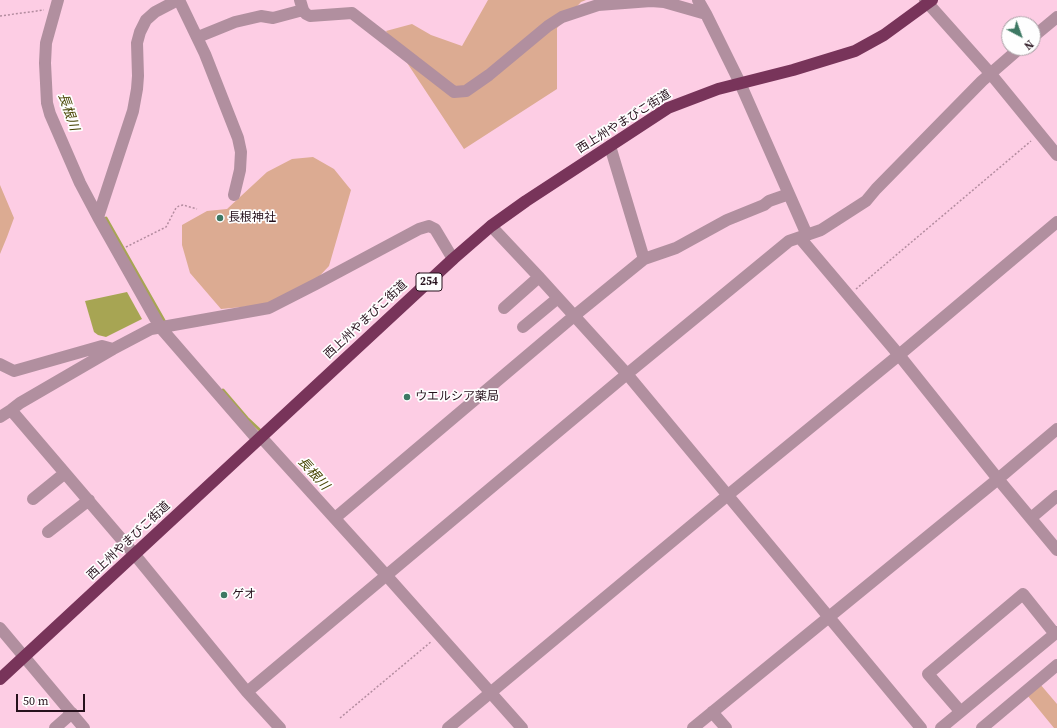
<!DOCTYPE html>
<html>
<head>
<meta charset="utf-8">
<style>
	body { margin:0 }
	#map { position:relative; width:1057px; height:728px; overflow:hidden; background:#fdcde4; font-family:"Source Serif 4",serif }
	canvas { display:block }
	.north { position:absolute; left:1001px; top:16px; width:40px; height:40px; box-sizing:border-box; background:#fefefe; border:1px solid #a89fa4; border-radius:50%; rotate:139deg; font-size:11px; font-weight:700; line-height:16px; text-align:center; color:#26111c }
	.north::after { content:''; display:block; margin:auto; width:14px; height:18px; background:#3d7863; clip-path:polygon(50% 0,100% 100%,50% 72%,0 100%) }
	.scale { position:absolute; left:16px; top:694px; width:69px; height:18px; box-sizing:border-box; border:2px solid #26111c; border-top:0; padding-left:5px; font-size:12px; line-height:14px; white-space:nowrap; color:#26111c; -webkit-text-stroke:3px #fefefe; paint-order:stroke }
</style>
</head>
<body>
<div id="map">
<canvas width="1057" height="728"></canvas>
<div class="north">N</div>
<div class="scale">50 m</div>
</div>
<script>
const ctx = document.querySelector('canvas').getContext('2d');
ctx.lineJoin = 'round';
function fill(path, color) { ctx.fillStyle = color; ctx.fill(path, 'evenodd'); }
const shape = rows => new Path2D(rows.map(r => 'M' + r).join(''));
function trace(path, color, width, dash) { ctx.strokeStyle = color; ctx.lineWidth = width; ctx.lineCap = dash ? 'butt' : 'round'; ctx.setLineDash(dash || []); ctx.stroke(path); }
function write(font, color, halo, rows, align = 'center') {
  ctx.font = font + ' "Source Serif 4","Noto Sans JP",serif'; ctx.lineWidth = 3.5; ctx.setLineDash([]); ctx.textBaseline = 'middle'; ctx.strokeStyle = halo; ctx.fillStyle = color; for (const [text, x, y, turn = 0] of rows) {
    ctx.save(); ctx.translate(x, y); ctx.rotate((+turn || 0) * Math.PI / 180); ctx.textAlign = isNaN(turn) ? turn : align; if (halo) ctx.strokeText(text, 0, 0); ctx.fillText(text, 0, 0); ctx.restore();
  }
}
const green = shape([
	[488,0,586,0,581,2,557,28,557,89,464,149,386,31,412,24,431,35,462,46],
	[313,157,334,169,351,190,329,266,311,285,275,304,221,309,190,273,182,245,182,225,207,211,227,209,267,172,292,159],
	[0,185,14,218,7,237,0,254],
	[1040,684,1057,704,1057,728,1054,728,1027,695]
]);
const water = shape([
	[127,292,142,319,106,337,98,335,94,332,85,301]
]);
const stream = shape([
	[106,218,166,324],
	[223,390,247,418,263,433]
]);
const path = shape([
	[0,16,44,10],
	[126,247,166,227,176,208,179,206,183,205,197,209],
	[856,289,1031,141],
	[340,718,432,641]
]);
const minor = shape([
	[58,0,46,43,45,63,47,103,50,114,80,183,98,217,160,327,258,440],
	[179,0,205,54,238,138,241,152,240,170,234,195],
	[300,0,303,10,306,14,310,16,352,13,454,92,466,91,489,75,548,26,562,17,598,5,651,1,664,2,706,14],
	[698,0,706,14,740,83,807,235],
	[925,0,990,73,1057,155],
	[198,37,235,22,261,16,273,18,303,10],
	[1033,37,1057,17],
	[610,146,644,259],
	[98,217,102,205,133,111,137,89,138,76,137,43,140,32,146,20,155,12,178,0],
	[491,226,539,277,627,374,921,728],
	[800,238,899,355,998,479,1057,550],
	[504,308,539,277],
	[523,327,558,298],
	[0,364,14,371,102,346,113,349],
	[11,410,135,555,247,692,280,728],
	[0,417,11,410,20,403,113,349,151,329,269,308,316,284,419,229,429,226,435,229,453,259],
	[261,437,386,575,522,728],
	[33,499,65,473],
	[335,518,574,316,644,259,676,248,727,220,764,205,769,201,789,194],
	[1031,518,1057,496],
	[48,532,89,500],
	[0,628,84,728],
	[247,692,627,374,789,241,821,230,866,201,876,189,982,81,1020,48],
	[960,711,928,674,1023,594,1055,634],
	[712,712,726,728],
	[55,728,72,713],
	[448,728,728,495,899,355,1057,222],
	[693,728,998,479,1057,429],
	[941,728,1057,632],
	[982,728,1057,665]
]);
const highway = shape([
	[0,679,453,259,491,226,526,201,668,108,718,89,793,70,855,51,884,35,932,0]
]);
const markers = [
	[220,218,4,"#3d7863"],
	[407,397,4,"#3d7863"],
	[224,595,4,"#3d7863"]
];
const shields = [
	[429,282,26]
];
const shieldNames = [
	["254",429,282]
];
const streetNames = [
	["西上州やまびこ街道",624,122,-32],
	["西上州やまびこ街道",366,320,-43],
	["西上州やまびこ街道",129,541,-43]
];
const poiNames = [
	["長根神社",228,218],
	["ウエルシア薬局",415,397],
	["ゲオ",232,595]
];
const waterNames = [
	["長根川",68,112,71],
	["長根川",313,474,48]
];
fill(green, '#dcab92');
fill(water, '#a7a553');
trace(stream, '#a7a553', 3);
trace(path, '#b38c9f', 1.5, [2, 2]);
trace(minor, '#b18f9f', 12);
trace(highway, '#78345a', 12);
for (const [x, y, r, color] of markers) { const dot = new Path2D(); dot.arc(x, y, r, 0, 2 * Math.PI); ctx.fillStyle = color; ctx.fill(dot); trace(dot, '#fefefe', 1.5); }
for (const [x, y, w] of shields) { const box = new Path2D(); box.roundRect(x - w / 2, y - 9, w, 18, 3); ctx.fillStyle = '#fefefe'; ctx.fill(box); trace(box, '#26111c', 1); }
write('bold 11px', '#26111c', null, shieldNames);
write('12px', '#26111c', '#fefefe', streetNames);
write('12px', '#26111c', '#fefefe', poiNames, 'left');
write('italic 13px', '#454300', '#fefefe', waterNames);
</script>
</body>
</html>
